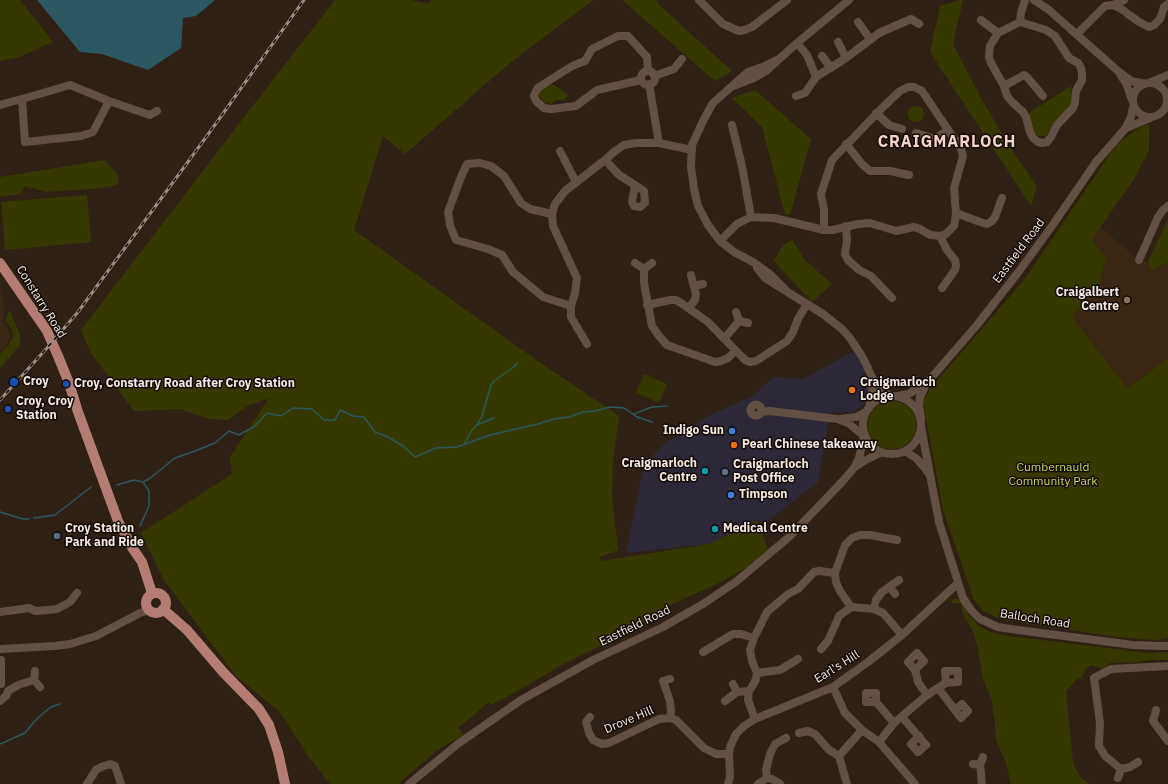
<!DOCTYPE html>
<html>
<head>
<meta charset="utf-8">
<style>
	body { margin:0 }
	canvas { display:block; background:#2e2014 }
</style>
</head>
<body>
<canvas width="1168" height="784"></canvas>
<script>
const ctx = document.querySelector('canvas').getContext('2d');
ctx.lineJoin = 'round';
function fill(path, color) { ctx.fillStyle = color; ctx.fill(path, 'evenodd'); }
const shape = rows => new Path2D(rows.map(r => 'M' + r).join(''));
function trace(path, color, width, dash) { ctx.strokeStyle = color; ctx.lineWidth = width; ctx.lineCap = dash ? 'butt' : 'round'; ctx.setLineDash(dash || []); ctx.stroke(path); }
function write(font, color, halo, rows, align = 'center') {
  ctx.font = font + ' "IBM Plex Sans",sans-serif'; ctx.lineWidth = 3; ctx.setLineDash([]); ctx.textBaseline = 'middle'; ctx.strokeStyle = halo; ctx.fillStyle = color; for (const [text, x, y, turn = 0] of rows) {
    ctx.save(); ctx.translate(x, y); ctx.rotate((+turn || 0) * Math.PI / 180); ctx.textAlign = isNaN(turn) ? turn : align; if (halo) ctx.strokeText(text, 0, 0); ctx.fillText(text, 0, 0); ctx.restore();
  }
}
const commercial = shape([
	[856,352,864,369,868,389,864,404,854,412,830,413,818,482,765,523,757,520,709,544,626,553,644,465,666,443,712,414,753,396,773,377,803,379,851,353]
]);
const built = shape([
	[1100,227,1139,260,1148,262,1151,271,1168,262,1168,359,1127,388,1072,317,1100,283,1106,258,1092,239],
	[0,289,4,303,3,322,11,335,6,346,0,352]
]);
const green = shape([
	[0,0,20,0,53,42,19,57,0,61],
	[335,0,411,0,428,4,431,0,593,0,510,63,405,154,383,136,354,230,542,364,619,416,613,463,612,496,618,550,600,557,601,561,709,544,757,520,768,549,744,569,717,584,672,604,652,621,573,659,492,705,489,702,458,728,463,735,436,751,398,784,330,784,309,757,279,711,236,676,164,580,141,533,232,474,230,457,269,398,248,406,228,420,210,419,180,409,134,411,91,353,81,330,255,103],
	[622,0,657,0,658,4,732,71,715,81],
	[959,0,963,0,953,44,982,100,1011,149,1037,186,1031,206,930,52,940,6],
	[553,84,568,95,565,100,556,100,551,104,544,102,539,95,540,91,543,88],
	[1071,86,1072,104,1055,124,1046,136,1037,136,1030,124,1029,113],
	[755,90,811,139,790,215,785,214,762,127,732,98],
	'908 114a8 8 0 1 1 16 0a8 8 0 1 1-16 0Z',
	[1149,124,1149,150,1134,179,1092,239,1106,258,1100,283,1072,317,1127,388,1168,359,1168,638,1156,640,1116,637,1000,619,982,610,974,600,943,510,923,402,930,389,1024,280,1117,144,1137,129],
	[105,160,117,174,119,183,113,186,91,189,46,192,25,186,20,194,0,197,0,177],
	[87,195,91,242,5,250,1,202],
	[1168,219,1168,262,1151,271,1148,262],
	[792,240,805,260,832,284,812,302,774,261,783,245],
	[10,311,20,335,20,345,0,368,0,354,7,347,13,338,13,332,6,320,7,315],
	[644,374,667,384,659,403,636,393],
	'868 425a24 24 0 1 1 48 0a24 24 0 1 1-48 0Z',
	[955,598,961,601,967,613,979,626,990,632,1008,636,1149,653,1168,652,1168,660,1150,660,1138,662,1110,663,1102,669,1091,665,1085,670,1081,678,1076,680,1066,691,1073,763,1081,778,1090,784,1011,784,1006,763,997,742,995,731,995,721,993,713,992,700,983,679,977,645,974,633,963,614,961,604,958,603,952,603,952,600]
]);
const water = shape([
	[37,0,215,0,196,16,183,18,181,48,148,70,102,54,80,52]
]);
const stream = shape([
	[634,414,652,407,667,406],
	[477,425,494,418],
	[464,444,472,430,477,425,482,416,491,385,494,381,515,366,517,363],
	[117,485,134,480,143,482,149,479,175,458,195,451,215,443,229,431,239,435,255,426,267,413,281,416,293,408,312,409,324,420,335,420,340,410,353,416,364,417,375,432,388,437,403,446,415,457,436,448,457,447,490,435,538,424,554,419,569,417,583,412,595,411,610,407,624,408,637,417,652,422],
	[0,512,23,519,29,519],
	[34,518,55,515,91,487],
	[140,526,149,506,149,491,143,482],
	[0,744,25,733,34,722,40,716,51,707,60,704]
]);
const minor = shape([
	[699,0,723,24,739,31,744,30,752,27,787,0],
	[1034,0,1049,10,1119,72,1131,81,1145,84],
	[1113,5,1124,0],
	[981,20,998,33],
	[858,22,870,39],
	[1020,22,1046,30,1055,36,1069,58,1078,63,1081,68,1082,74,1082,80,1076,91,1075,103,1073,108,1057,125,1051,137,1047,142,1042,143,1038,142,1033,138,1030,132,1026,117,1023,112,1013,103,1007,96,1004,86,991,63,989,57,990,46,998,33,1020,22],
	[1020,22,1021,13,1025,0],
	[1077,34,1105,6,1113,5,1120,8,1139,22,1149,27,1154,25,1160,19,1164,7,1168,4],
	[838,42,846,58],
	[797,43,807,55,816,77],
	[822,56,831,68],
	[779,59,762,67,748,72,713,103,704,119,692,145,691,167,694,189,698,206,708,225,720,241,734,252,753,262,771,275,790,294],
	'641 78a7 7 0 1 1 14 0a7 7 0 1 1-14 0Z',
	[654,76,674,69,682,59],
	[1121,76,1126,83,1132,100],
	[641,80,597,90,576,106,551,109,544,108,536,101,534,96,536,91,539,87,572,66,585,61,592,49,618,36,628,36,647,57,648,71],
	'1133 100a17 17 0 1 1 34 0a17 17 0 1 1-34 0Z',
	[1149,83,1168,75],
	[649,84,659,143],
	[736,85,754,78,766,71,797,43,849,0],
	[1004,86,1024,75,1027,77,1043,96],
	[796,96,805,93,816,77,846,58,879,33,911,19,919,24],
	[109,101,150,115,157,111],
	[0,105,22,99,70,85,109,101,93,132,81,136,25,142,22,99],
	[876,113,889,125,902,129],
	[732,125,742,166,751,217],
	[1126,128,1150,118],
	[916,133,932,138,936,138,948,130],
	[846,144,862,164,870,171,890,171,909,175],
	[560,151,576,182],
	[605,160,619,175,635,185,644,191,645,203,640,207,634,206,632,202,635,185],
	[956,213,980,222,987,224,992,221,995,217,1002,198],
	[552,214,530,209,521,203,504,176,491,166,480,163,467,164,461,177,448,212,450,225,456,240,488,249,502,255,513,272,543,297,571,306],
	[846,226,847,241,845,254,848,260,859,270,871,276,892,298],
	[940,236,947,250,955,260,956,266,955,270,942,288],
	[720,241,737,224,751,217,774,218,824,230,832,230,858,224,870,223,896,231,914,227,920,229,930,235,940,236,946,234,954,226,955,221,956,213,954,188,963,156,961,149,922,91,914,87,908,87,900,91,883,107,832,160,821,194,824,210,824,230],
	[1139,260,1158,217,1163,210,1168,206],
	[635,263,644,269],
	[652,263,644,269,644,283,652,326,659,336,667,345,715,362,721,361,728,358,735,351],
	[757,268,765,278,823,314,842,329,850,338,863,358,871,375,872,384,872,392,869,408],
	[694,286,703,284],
	[647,305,670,300,676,300,681,303,708,322,745,360,750,362,756,361,787,341,793,332,798,319,807,304],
	[689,308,695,300,696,294,691,275],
	[739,321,748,323],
	[724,339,739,321,736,312],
	[587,344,571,317,571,306,575,293,577,278,553,226,552,214,555,204,565,191,605,160,615,151,624,145,636,143,659,143,692,150],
	[872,377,880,389,891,396],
	'863 425a29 29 0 1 1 58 0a29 29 0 1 1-58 0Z',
	[898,396,908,394,926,384],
	'750.5 410a5.5 5.5 0 1 1 11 0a5.5 5.5 0 1 1-11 0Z',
	[761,412,770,411,837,419,848,423,863,435],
	[921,418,919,406,920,397,926,384,977,325,1020,270,1052,226,1096,162,1125,129,1131,117,1133,107],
	[840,419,856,417,866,412],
	[921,427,939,522,963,598,971,610,980,619,998,627,1018,630,1133,645,1159,646,1168,646],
	[905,451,917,459,924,467,929,474],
	[855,467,864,461,880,453],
	[835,573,845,545,852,538,860,535,870,535,897,540],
	[890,587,895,594],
	[874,609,876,600,882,592,899,580],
	[0,612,29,608,36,611,57,609,70,602,77,593],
	[0,649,55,646,70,644,96,636,140,613,149,610],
	[821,649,828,641,839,616,851,607],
	[703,652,733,634,741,634,754,638],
	[915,670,924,661,917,653,908,662,915,670,918,682,927,695],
	[757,673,780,670,798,659],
	[34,680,40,687],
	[1,684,1,660],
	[733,684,737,692],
	[833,687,845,713,862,730,879,742,915,784],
	[938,688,955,710,962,704,968,711,961,718,955,710],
	[0,701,6,696,8,691,18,685,34,680,35,671],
	[725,701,737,692,749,691],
	[876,702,866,702,866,693,876,693,876,702,894,723],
	[1156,710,1153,721,1168,741],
	[590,717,586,722,589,733,593,740,602,744,609,743,659,719,670,718,676,720,704,748,716,754,729,754],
	[902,717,926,745,918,752,911,744,919,736],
	[670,718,671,711,670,701,663,681,670,679],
	[755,719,748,700,749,691,753,685,756,679,757,673,752,661,750,650,754,638,767,612,788,594,798,589,814,572,819,571,835,573,836,582,840,591,851,607,874,609,883,613,902,635],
	[799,733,808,731,815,734,829,750,839,756],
	[879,742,894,723,927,695,946,683,945,671,958,671,958,682,946,683],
	[1138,762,1130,767,1121,769,1105,756,1099,746,1100,723,1094,678,1111,669,1168,666],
	[973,764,980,765,983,757],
	[980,765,982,784],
	[767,778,766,770,770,754,775,744,786,738],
	[1118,778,1121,769],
	[87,784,96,770,101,767,110,764,115,766,121,784],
	[409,784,459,743,521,700,593,660,663,627,703,604,737,581,789,537,842,482,854,468,859,458,864,437],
	[728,784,730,777,729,754,730,747,736,734,744,726,755,719,833,687,868,662,902,635,958,583],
	[758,784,767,778,772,779,780,784],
	[847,784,839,756,862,730]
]);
const major = shape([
	[0,263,47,331,58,356,69,383,78,412,118,521,133,549,142,562,152,593],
	'146 603a10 10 0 1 1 20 0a10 10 0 1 1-20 0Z',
	[163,609,187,630,223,672,259,709,269,725,278,752,285,784]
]);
const rail = shape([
	[0,400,47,348,78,312,212,129,304,0]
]);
const markers = [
	[1127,300,4,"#8d6e63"],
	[14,382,5,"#1a4fb4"],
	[66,384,4,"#1a4fb4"],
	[852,390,4,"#e8710a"],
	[8,409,4,"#1a4fb4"],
	[732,431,4,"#3f7fe0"],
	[734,445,4,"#e8710a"],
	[705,471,4,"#0f9aa8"],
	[725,472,4,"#5c6f8a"],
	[731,495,4,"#3f7fe0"],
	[715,529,4,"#0f9aa8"],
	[57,536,4,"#5c6f8a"]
];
const streetNames = [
	["Eastfield Road",1019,251,-53],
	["Constarry Road",41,302,58],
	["Balloch Road",1035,619,9],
	["Eastfield Road",635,626,-26],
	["Earl's Hill",837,667,-32],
	["Drove Hill",629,720,-23]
];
const poiNames = [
	["Craigalbert",1119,293,"right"],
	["Centre",1119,307,"right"],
	["Croy",23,382],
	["Craigmarloch",860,383],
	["Lodge",860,397],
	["Croy, Constarry Road after Croy Station",74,384],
	["Croy, Croy",16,402],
	["Station",16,416],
	["Indigo Sun",724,431,"right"],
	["Pearl Chinese takeaway",742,445],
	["Craigmarloch",697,464,"right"],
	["Centre",697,478,"right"],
	["Craigmarloch",733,465],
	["Post Office",733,479],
	["Timpson",739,495],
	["Croy Station",65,529],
	["Park and Ride",65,543],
	["Medical Centre",723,529]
];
const parkNames = [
	["Cumbernauld",1053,468],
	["Community Park",1053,482]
];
const districtNames = [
	["CRAIGMARLOCH",947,142]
];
fill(commercial, '#2c2838');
fill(built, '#3a2615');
fill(green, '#353900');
fill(water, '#2b5860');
trace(stream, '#2b5860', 1.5);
trace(minor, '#615043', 8);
trace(major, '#b47c72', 10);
trace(rail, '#9a8e84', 3);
trace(rail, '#120b07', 1.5, [4.5]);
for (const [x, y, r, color] of markers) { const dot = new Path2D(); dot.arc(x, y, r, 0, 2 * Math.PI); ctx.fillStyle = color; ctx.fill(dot); trace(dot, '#120b07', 1.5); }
write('12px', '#f4eae2', '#120b07', streetNames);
write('bold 12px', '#f4eae2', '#120b07', poiNames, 'left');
write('12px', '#cdda54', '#120b07', parkNames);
ctx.letterSpacing = '1px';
write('bold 16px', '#f4d4c7', '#120b07', districtNames);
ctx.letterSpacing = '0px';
</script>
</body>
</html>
